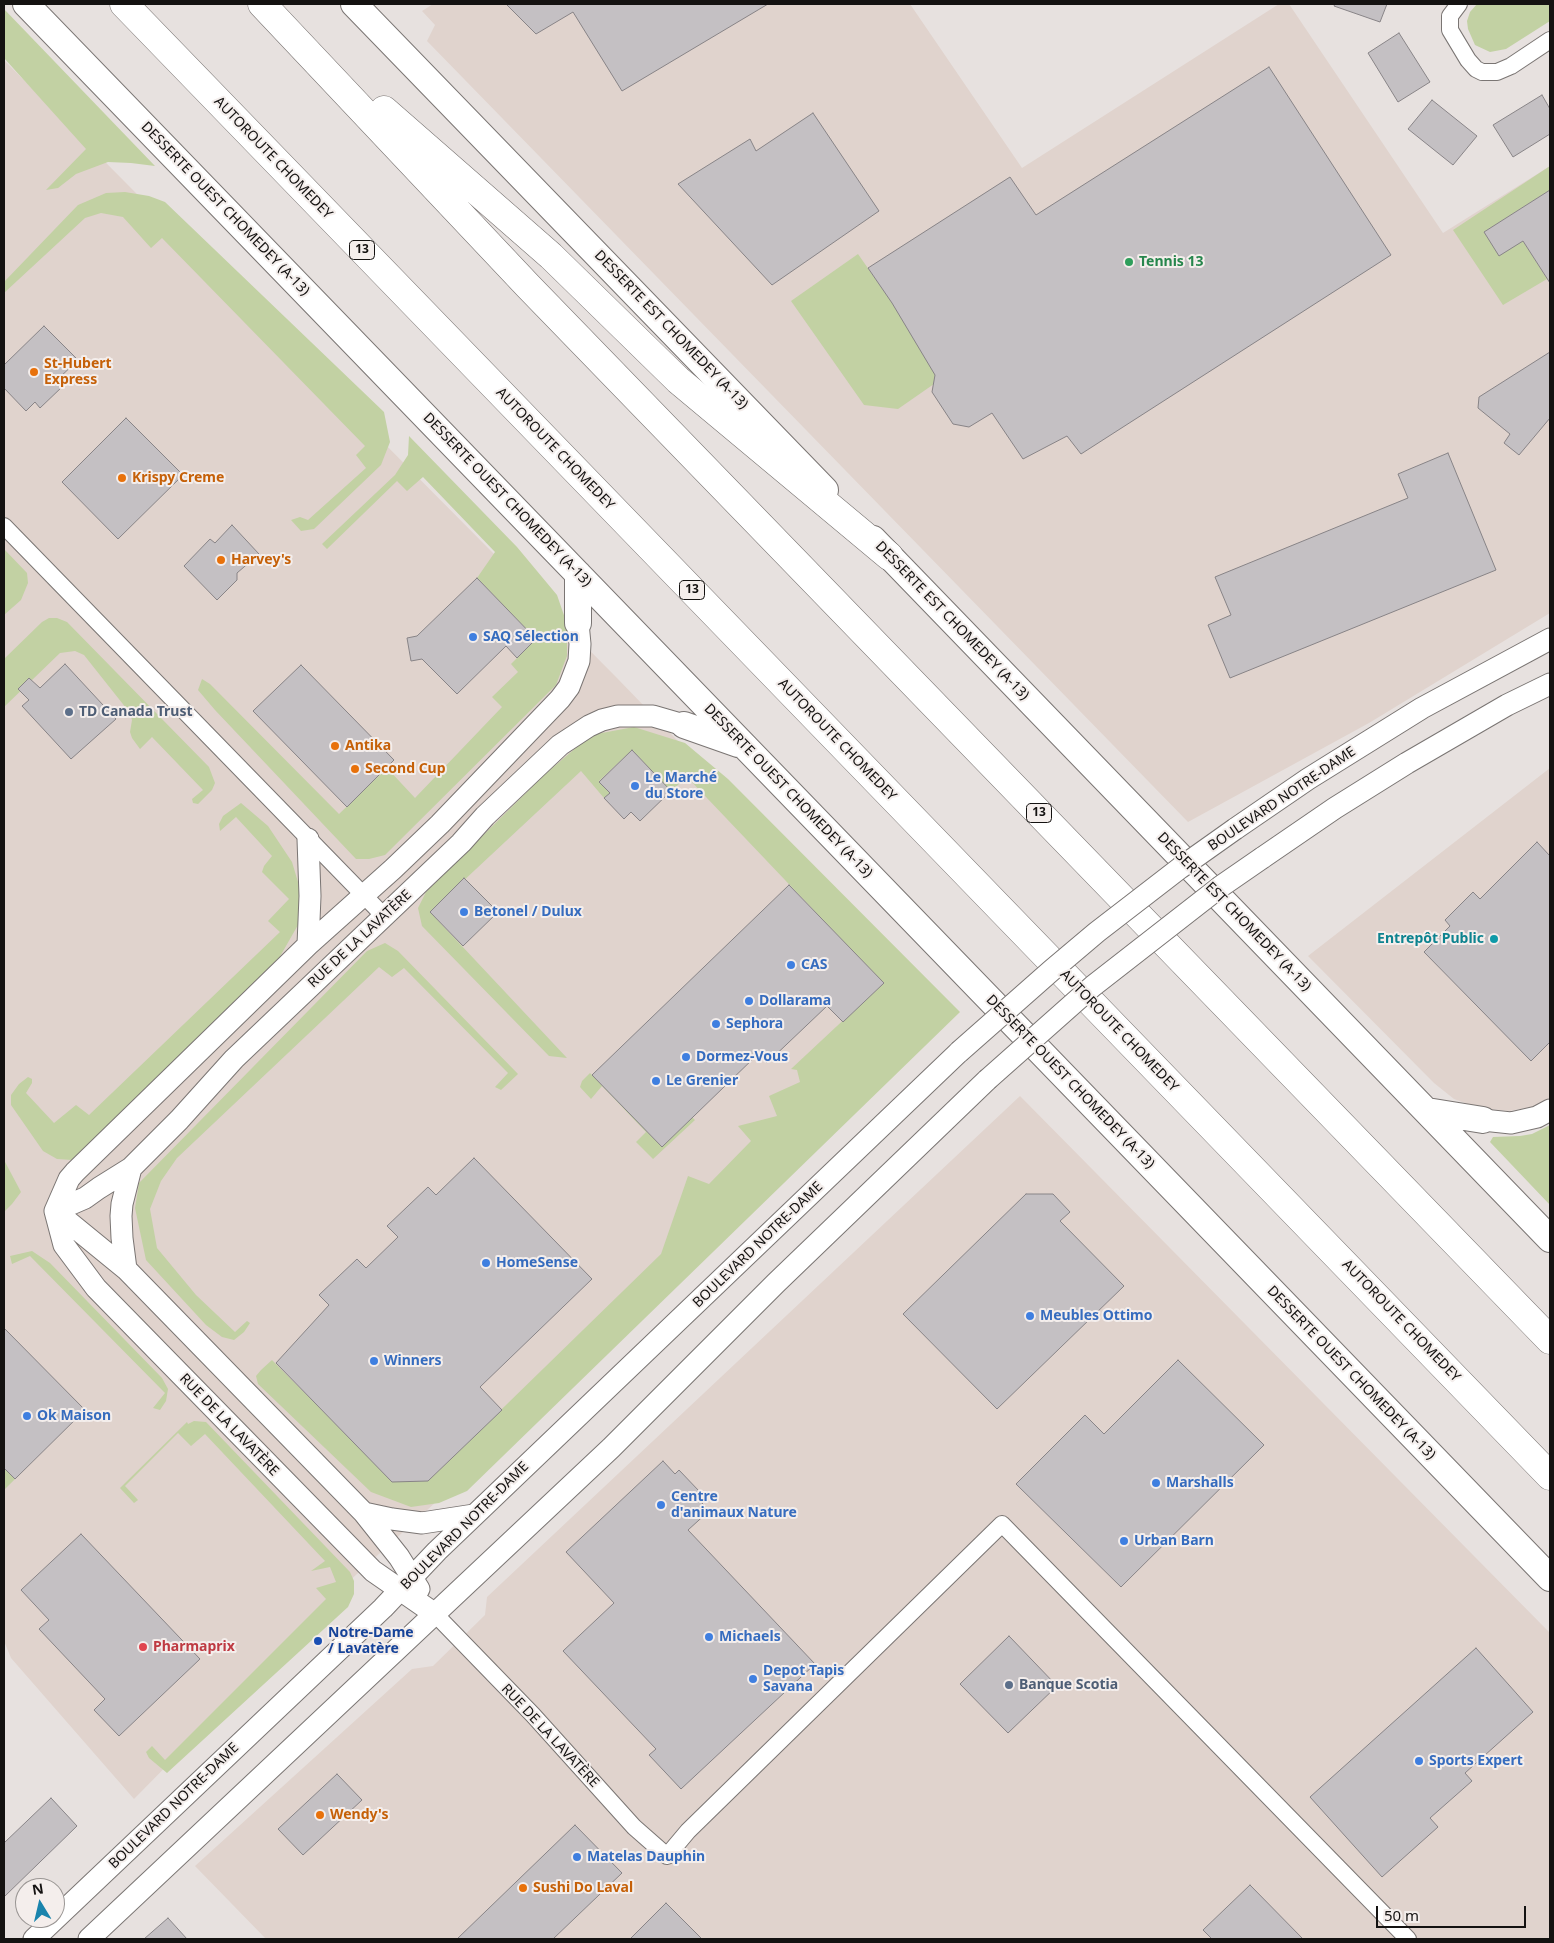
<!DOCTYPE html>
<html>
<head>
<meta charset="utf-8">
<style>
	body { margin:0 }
	#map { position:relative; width:1554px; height:1943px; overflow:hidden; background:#e7e1df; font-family:"Noto Sans",sans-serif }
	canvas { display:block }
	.frame { position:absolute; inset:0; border:5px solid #141211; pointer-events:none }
	.north { position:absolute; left:15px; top:1878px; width:50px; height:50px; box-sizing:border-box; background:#f4eeec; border:1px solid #9a9694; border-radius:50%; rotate:351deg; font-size:14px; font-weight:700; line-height:20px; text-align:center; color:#141211 }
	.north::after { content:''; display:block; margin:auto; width:18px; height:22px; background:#1a84ad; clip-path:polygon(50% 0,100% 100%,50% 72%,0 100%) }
	.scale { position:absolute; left:1376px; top:1906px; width:150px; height:22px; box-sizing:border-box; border:2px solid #141211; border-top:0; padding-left:6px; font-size:15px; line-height:18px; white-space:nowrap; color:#141211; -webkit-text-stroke:4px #f4eeec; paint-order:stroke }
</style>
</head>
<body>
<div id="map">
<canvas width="1554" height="1943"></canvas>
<div class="frame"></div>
<div class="north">N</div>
<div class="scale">50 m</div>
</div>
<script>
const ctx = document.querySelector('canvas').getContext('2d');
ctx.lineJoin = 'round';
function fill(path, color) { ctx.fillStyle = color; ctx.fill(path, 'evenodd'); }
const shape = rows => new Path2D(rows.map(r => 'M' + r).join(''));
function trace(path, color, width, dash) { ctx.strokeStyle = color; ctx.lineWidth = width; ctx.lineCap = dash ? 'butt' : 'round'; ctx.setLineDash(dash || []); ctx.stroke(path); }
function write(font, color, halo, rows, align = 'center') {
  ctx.font = font + ' "Noto Sans",sans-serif'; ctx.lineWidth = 4; ctx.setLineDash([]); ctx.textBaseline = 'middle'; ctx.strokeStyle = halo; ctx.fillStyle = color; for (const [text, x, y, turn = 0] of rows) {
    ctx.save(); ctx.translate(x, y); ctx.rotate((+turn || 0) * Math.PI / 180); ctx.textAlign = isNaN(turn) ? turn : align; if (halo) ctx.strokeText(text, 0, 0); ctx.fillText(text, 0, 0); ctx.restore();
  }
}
const built = shape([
	[433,4,910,4,1022,168,1279,4,1289,4,1443,233,1550,166,1550,613,1369,723,1188,822,427,41,435,25,422,11],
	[4,60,617,678,940,1012,448,1491,346,1584,134,1799,11,1658,4,1641],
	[1550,768,1550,1100,1537,1106,1509,1111,1479,1108,1454,1099,1434,1083,1308,956],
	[1020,1096,1550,1633,1550,1939,266,1939,195,1866,412,1669,433,1666,485,1615,487,1597]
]);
const green = shape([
	[1477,4,1550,4,1550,21,1506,49,1490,52,1475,45,1468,29,1467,21,1470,12],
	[4,9,155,166,131,163,108,162,76,174,58,188,46,190,86,149,4,58],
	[1550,166,1550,190,1484,232,1523,241,1547,279,1503,305,1453,230],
	[125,192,149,196,165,202,384,412,390,442,381,465,314,529,301,531,291,520,300,517,308,520,366,468,356,455,365,446,162,238,151,248,123,217,101,213,85,218,4,293,4,282,78,205,106,193],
	[858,254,944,377,898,409,864,405,791,301],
	[409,436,517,547,557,595,567,624,567,656,556,685,385,855,369,859,356,859,215,710,198,690,202,679,210,684,339,814,387,768,415,798,502,707,492,697,518,672,511,664,536,639,477,578,495,552,423,477,407,491,397,481,327,549,322,544,395,475,408,455],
	[4,549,27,573,28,583,21,600,4,615],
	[49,618,57,618,67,622,209,767,215,783,212,790,198,804,193,803,192,799,203,790,152,737,140,749,132,738,130,732,132,720,130,713,84,655,75,651,60,653,4,707,4,659,42,622],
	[634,727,685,743,728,779,960,1012,467,1491,439,1503,411,1507,371,1492,258,1384,256,1376,261,1370,272,1360,392,1481,428,1481,661,1254,688,1176,709,1184,751,1141,738,1126,777,1116,769,1096,800,1082,797,1070,791,1069,883,983,687,777,671,791,632,750,599,781,610,793,604,798,581,771,430,912,567,1058,549,1056,422,926,418,908,426,892,544,775,591,735],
	[241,803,268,826,292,862,301,892,298,925,278,960,72,1160,57,1159,43,1151,11,1105,11,1095,19,1084,28,1077,32,1079,32,1083,26,1093,54,1123,76,1105,89,1115,280,932,268,921,289,899,262,872,264,866,272,856,236,817,220,831,219,824,223,816],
	[385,943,398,951,518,1074,501,1090,495,1087,508,1073,404,968,392,977,379,967,177,1158,161,1181,150,1209,157,1248,196,1295,235,1332,247,1321,250,1323,244,1332,234,1340,222,1337,206,1325,146,1260,135,1208,139,1183,367,951],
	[590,1073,662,1146,692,1117,695,1120,653,1159,636,1142,646,1132,602,1086,591,1099,580,1087,582,1081],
	[1550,1125,1550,1205,1490,1142,1493,1137,1520,1136,1532,1134],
	[4,1160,21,1192,12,1204,4,1212],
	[32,1251,50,1263,162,1378,168,1389,166,1401,160,1410,153,1408,165,1393,30,1256,12,1264,10,1256],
	[194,1421,206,1422,350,1572,354,1581,354,1594,348,1607,167,1773,149,1758,146,1752,152,1746,165,1760,326,1599,316,1588,336,1582,330,1567,311,1571,325,1561,205,1434,191,1446,178,1433,125,1486,138,1500,134,1503,120,1488,187,1422,188,1424],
	[4,1468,15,1479,4,1490,5,1479]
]);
const building = shape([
	[506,4,768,4,622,91,573,12,536,34,506,4],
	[1335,4,1387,4,1380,22,1334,6,1335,4],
	[1399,33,1430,82,1398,102,1368,53,1399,33],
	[1269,67,1391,255,1081,454,1067,436,1023,459,992,413,969,427,953,424,932,392,935,375,892,303,868,268,1010,177,1036,215,1269,67],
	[1542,95,1550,109,1550,134,1513,157,1493,125,1542,95],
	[1432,100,1477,136,1453,165,1408,129,1432,100],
	[813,113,879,211,772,285,678,184,750,139,756,151,813,113],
	[1550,190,1550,283,1523,241,1499,256,1484,232,1550,190],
	[44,326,78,360,58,379,63,386,40,408,35,402,26,411,4,388,4,365,44,326],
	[1550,352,1550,418,1519,455,1504,443,1510,434,1478,408,1479,397,1550,352],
	[126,418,183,475,118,539,62,482,126,418],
	[1448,453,1496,570,1230,678,1208,625,1231,615,1215,577,1408,498,1398,474,1448,453],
	[232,525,259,554,237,573,237,580,217,600,184,566,210,539,215,543,232,525],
	[477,578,536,639,517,658,506,646,457,694,422,659,411,661,407,638,417,636,477,578],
	[65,664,116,719,71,759,22,706,29,700,18,689,29,678,40,688,65,664],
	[301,665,394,760,347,807,253,711,301,665],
	[632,750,671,791,640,821,631,812,624,819,604,798,610,793,599,782,632,750],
	[1537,842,1550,856,1550,1042,1531,1061,1424,952,1450,926,1445,920,1473,892,1480,899,1537,842],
	[464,878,498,912,463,946,430,912,464,878],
	[789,885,884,983,843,1022,827,1006,767,1063,758,1054,662,1147,592,1075,789,885],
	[474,1158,592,1279,480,1387,502,1410,428,1481,392,1482,276,1363,329,1305,319,1295,357,1259,366,1268,398,1237,387,1226,428,1187,436,1195,474,1158],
	[1026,1194,1053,1194,1070,1212,1060,1221,1124,1286,997,1409,903,1314,1026,1194],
	[4,1328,85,1410,15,1479,4,1468,4,1328],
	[1178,1360,1264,1445,1121,1587,1016,1484,1085,1415,1104,1434,1178,1360],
	[663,1461,675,1474,679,1470,699,1491,695,1495,709,1511,688,1530,815,1664,681,1789,649,1755,656,1749,563,1651,614,1603,566,1552,663,1461],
	[81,1534,200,1659,119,1736,94,1710,105,1699,39,1629,49,1620,21,1590,81,1534],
	[1009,1636,1057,1686,1008,1733,960,1684,1009,1636],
	[1476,1648,1533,1712,1465,1773,1472,1781,1430,1818,1438,1827,1382,1877,1310,1797,1476,1648],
	[337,1774,362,1800,303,1855,278,1829,337,1774],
	[51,1798,77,1826,4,1897,4,1843,51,1798],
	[575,1825,622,1873,553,1939,457,1939,575,1825],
	[1250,1885,1303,1939,1212,1939,1203,1930,1250,1885],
	[666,1903,702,1939,630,1939,666,1903],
	[168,1918,187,1939,144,1939,168,1918]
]);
const minor = shape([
	[1459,4,1450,16,1450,30,1468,60,1476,69,1482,72,1497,72,1511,66,1550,40],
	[4,526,384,916],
	[435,1614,533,1715,634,1827,667,1856,688,1831,1002,1524,1408,1939]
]);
const tertiary = shape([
	[1235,829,1308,779,1422,708,1550,639],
	[1262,858,1335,808,1407,763,1507,705,1550,684],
	[308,945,310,896,308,839],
	[1483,1120,1511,1123,1537,1117,1550,1110],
	[55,1211,85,1198,99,1188,131,1168,179,1120,234,1059,461,843,485,816,560,745,589,726,602,720,618,716,653,716,684,725],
	[55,1211,126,1269,364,1513,399,1557,419,1589],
	[126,1269,122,1238,121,1216,122,1204,131,1168],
	[364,1513,392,1519,422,1523,474,1515],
	[435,1614,373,1571,96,1288,64,1245,55,1211,69,1179,75,1172,308,945,393,869,440,824,560,699,569,687,579,661,580,644,578,623],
	[34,1939,383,1608,437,1551,959,1052],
	[89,1939,611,1448,776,1283,987,1080]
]);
const primary = shape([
	[26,4,1550,1578],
	[354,4,825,490],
	[873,539,1550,1239],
	[578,623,578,574],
	[684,725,738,744],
	[1427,1111,1483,1120]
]);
const motorway = shape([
	[124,4,1550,1476],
	[262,4,528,286,1550,1340],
	[384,110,551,256,678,380,889,556]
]);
const tertiaryBridge = shape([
	[959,1052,1052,970,1097,932,1180,868,1235,829],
	[987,1080,1093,986,1220,887,1262,858]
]);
const markers = [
	[1129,262,5,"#2e9e5b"],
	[34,372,5,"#e8710a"],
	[122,478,5,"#e8710a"],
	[221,560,5,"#e8710a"],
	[473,637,5,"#3f7fe0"],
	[69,712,5,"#5c6f8a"],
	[335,746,5,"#e8710a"],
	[355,769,5,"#e8710a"],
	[635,786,5,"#3f7fe0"],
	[464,912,5,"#3f7fe0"],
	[1494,939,5,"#0f9aa8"],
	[791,965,5,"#3f7fe0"],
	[749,1001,5,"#3f7fe0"],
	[716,1024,5,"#3f7fe0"],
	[686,1057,5,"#3f7fe0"],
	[656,1081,5,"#3f7fe0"],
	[486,1263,5,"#3f7fe0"],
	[1030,1316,5,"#3f7fe0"],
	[374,1361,5,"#3f7fe0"],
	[27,1416,5,"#3f7fe0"],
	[1156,1483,5,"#3f7fe0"],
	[661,1505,5,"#3f7fe0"],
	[1124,1541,5,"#3f7fe0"],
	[709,1637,5,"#3f7fe0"],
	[318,1641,5,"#1a4fb4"],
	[143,1647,5,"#e0444e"],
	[753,1679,5,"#3f7fe0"],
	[1009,1685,5,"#5c6f8a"],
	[1419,1761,5,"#3f7fe0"],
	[320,1815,5,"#e8710a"],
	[577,1857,5,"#3f7fe0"],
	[523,1888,5,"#e8710a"]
];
const shields = [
	[362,250,25],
	[692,590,25],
	[1039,813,25]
];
const shieldNames = [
	["13",362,250],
	["13",692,590],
	["13",1039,813]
];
const streetNames = [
	["AUTOROUTE CHOMEDEY",273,158,46],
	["DESSERTE OUEST CHOMEDEY (A-13)",225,209,46],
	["DESSERTE EST CHOMEDEY (A-13)",671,330,46],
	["AUTOROUTE CHOMEDEY",555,449,46],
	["DESSERTE OUEST CHOMEDEY (A-13)",507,500,46],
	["DESSERTE EST CHOMEDEY (A-13)",952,621,46],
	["AUTOROUTE CHOMEDEY",837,740,46],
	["DESSERTE OUEST CHOMEDEY (A-13)",788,791,46],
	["BOULEVARD NOTRE-DAME",1282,799,-34],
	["DESSERTE EST CHOMEDEY (A-13)",1234,912,46],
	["RUE DE LA LAVATÈRE",360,939,-43],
	["AUTOROUTE CHOMEDEY",1119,1031,46],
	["DESSERTE OUEST CHOMEDEY (A-13)",1070,1082,46],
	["BOULEVARD NOTRE-DAME",758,1245,-44],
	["AUTOROUTE CHOMEDEY",1401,1321,46],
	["DESSERTE OUEST CHOMEDEY (A-13)",1351,1373,46],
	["RUE DE LA LAVATÈRE",229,1425,46],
	["BOULEVARD NOTRE-DAME",465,1526,-45],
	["RUE DE LA LAVATÈRE",550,1736,47],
	["BOULEVARD NOTRE-DAME",174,1806,-44]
];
const leisureNames = [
	["Tennis 13",1139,262]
];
const foodNames = [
	["St-Hubert",44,364],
	["Express",44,380],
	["Krispy Creme",132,478],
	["Harvey's",231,560],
	["Antika",345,746],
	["Second Cup",365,769],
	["Wendy's",330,1815],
	["Sushi Do Laval",533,1888]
];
const shopNames = [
	["SAQ Sélection",483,637],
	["Le Marché",645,778],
	["du Store",645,794],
	["Betonel / Dulux",474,912],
	["CAS",801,965],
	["Dollarama",759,1001],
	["Sephora",726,1024],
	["Dormez-Vous",696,1057],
	["Le Grenier",666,1081],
	["HomeSense",496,1263],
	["Meubles Ottimo",1040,1316],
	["Winners",384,1361],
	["Ok Maison",37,1416],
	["Marshalls",1166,1483],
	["Centre",671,1497],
	["d'animaux Nature",671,1513],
	["Urban Barn",1134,1541],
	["Michaels",719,1637],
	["Depot Tapis",763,1671],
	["Savana",763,1687],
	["Sports Expert",1429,1761],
	["Matelas Dauphin",587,1857]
];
const serviceNames = [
	["TD Canada Trust",79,712],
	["Banque Scotia",1019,1685]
];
const cultureNames = [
	["Entrepôt Public",1484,939]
];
const transitNames = [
	["Notre-Dame",328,1633],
	["/ Lavatère",328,1649]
];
const healthNames = [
	["Pharmaprix",153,1647]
];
fill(built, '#e0d3cd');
fill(green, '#c2d1a3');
fill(building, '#c4c0c3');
trace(building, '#888487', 1);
trace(minor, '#7a7573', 18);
trace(tertiary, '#7a7573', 23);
trace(primary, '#7a7573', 28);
trace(motorway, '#7a7573', 29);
trace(minor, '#fff', 16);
trace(tertiary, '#fff', 21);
trace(primary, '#fff', 26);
trace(motorway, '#fff', 28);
trace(tertiaryBridge, '#7a7573', 23, []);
trace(tertiaryBridge, '#fff', 21);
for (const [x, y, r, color] of markers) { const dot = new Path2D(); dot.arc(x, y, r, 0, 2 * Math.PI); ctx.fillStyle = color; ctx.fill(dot); trace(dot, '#f4eeec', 2); }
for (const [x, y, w] of shields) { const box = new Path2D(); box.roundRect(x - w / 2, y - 9.5, w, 19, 4); ctx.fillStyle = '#f4eeec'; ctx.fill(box); trace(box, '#141211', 1); }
write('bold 12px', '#141211', null, shieldNames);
write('14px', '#141211', '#f4eeec', streetNames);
write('bold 14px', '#27864d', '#f4eeec', leisureNames, 'left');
write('bold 14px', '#c56008', '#f4eeec', foodNames, 'left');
write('bold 14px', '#366cbe', '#f4eeec', shopNames, 'left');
write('bold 14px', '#4e5e75', '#f4eeec', serviceNames, 'left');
write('bold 14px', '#0d838f', '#f4eeec', cultureNames, 'right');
write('bold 14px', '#164399', '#f4eeec', transitNames, 'left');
write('bold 14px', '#be3a42', '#f4eeec', healthNames, 'left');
</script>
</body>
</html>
